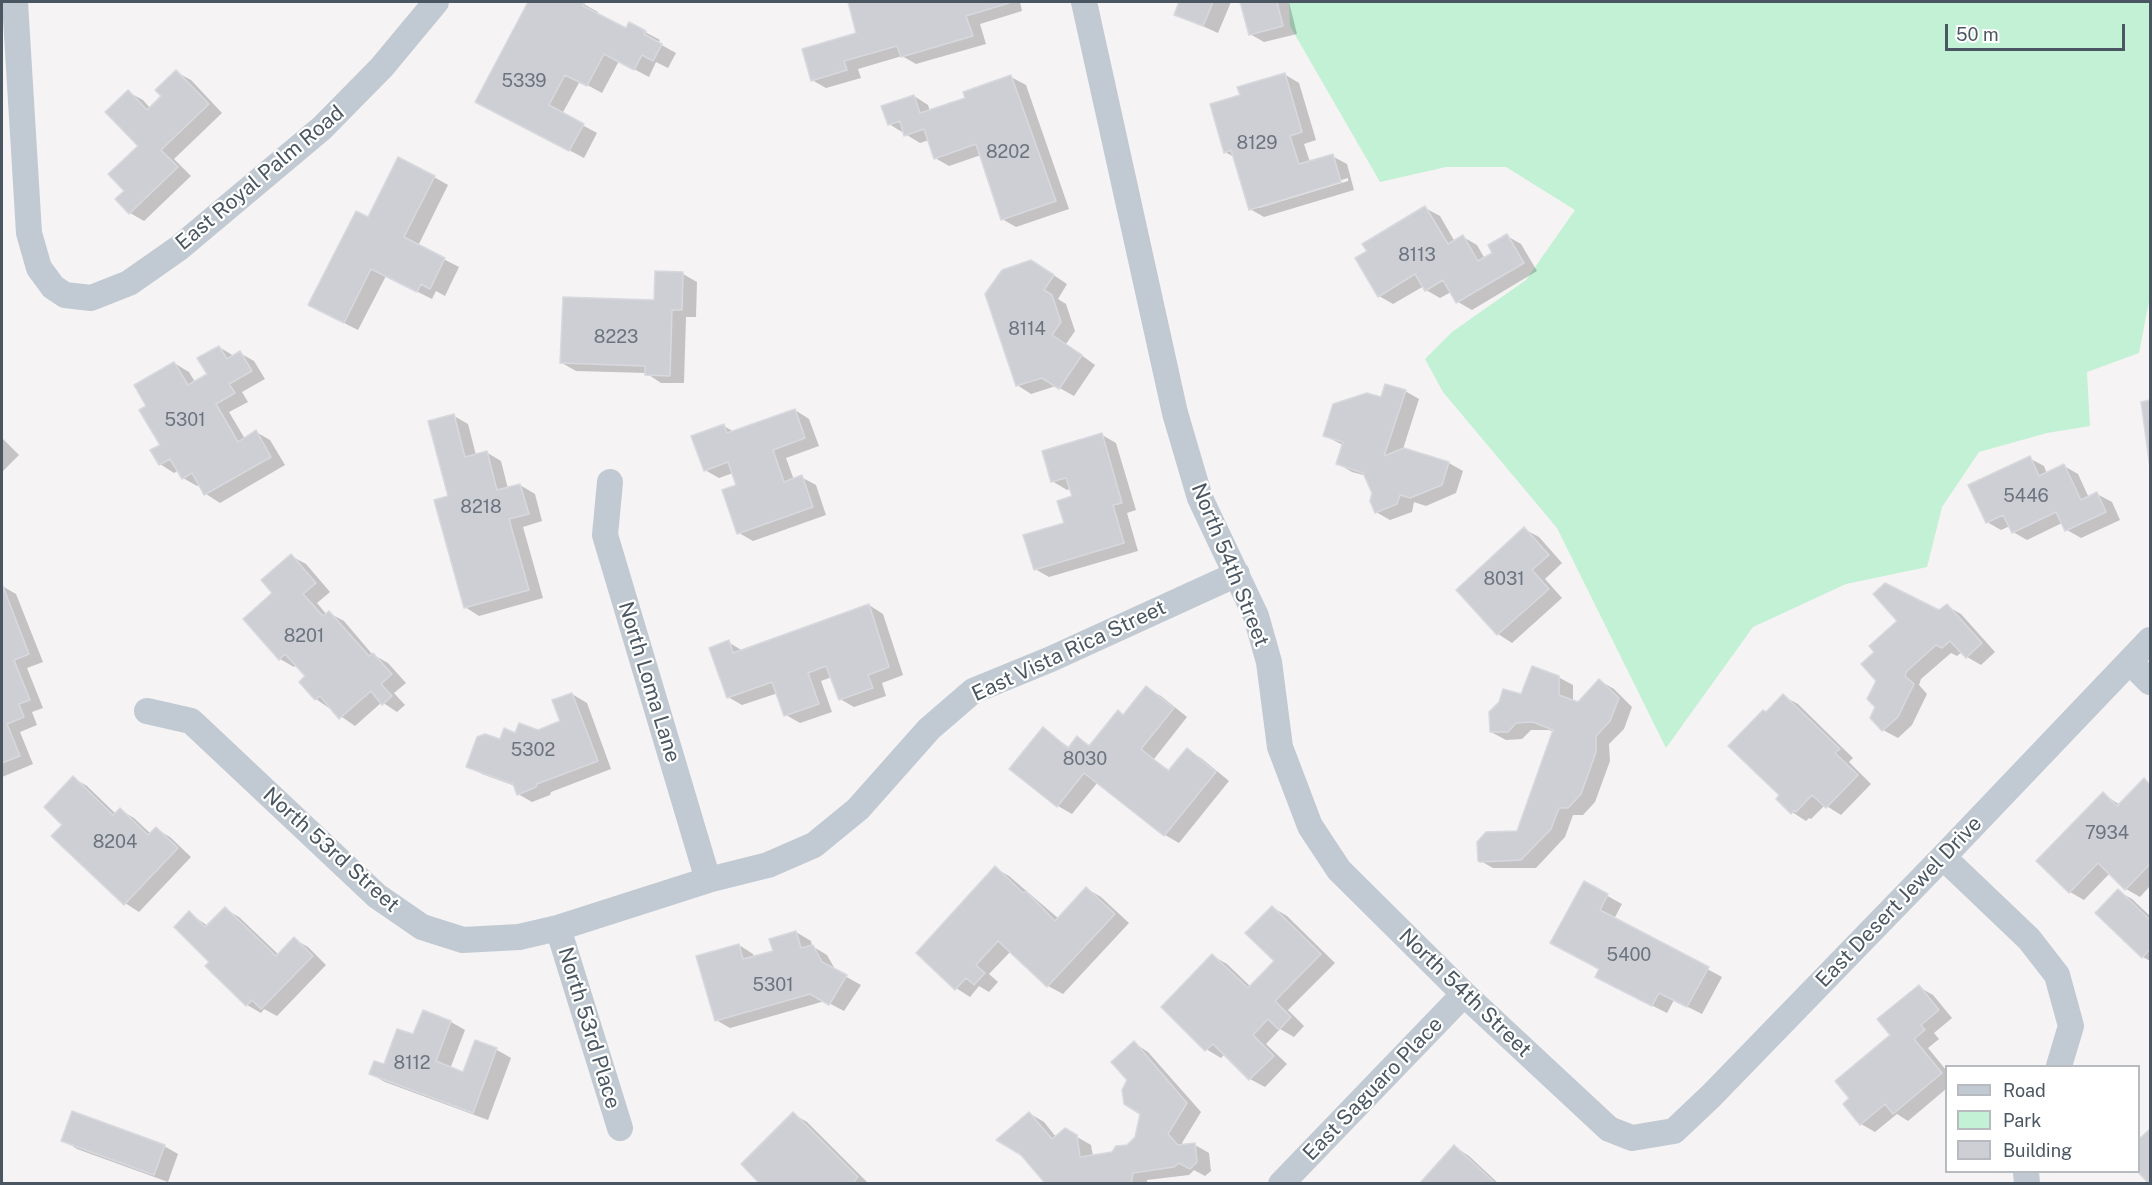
<!DOCTYPE html>
<html>
<head>
<meta charset="utf-8">
<style>
	body { margin:0 }
	#map { position:relative; width:2152px; height:1185px; overflow:hidden; background:#f5f3f3; font-family:"Public Sans",sans-serif }
	canvas { display:block }
	.frame { position:absolute; inset:0; border:3px solid #4a5661; pointer-events:none }
	.legend { position:absolute; left:1945px; top:1065px; width:195px; height:108px; box-sizing:border-box; background:#fff; border:2px solid #b7bbc0; margin:0; padding:8px 10px; list-style:none; font-size:18px; color:#4a5661 }
	.legend li { display:flex; align-items:center; gap:12px; height:30px }
	.legend b { width:30px; border:2px solid #b7bbc0 }
	.scale { position:absolute; left:1945px; top:24px; width:180px; height:27px; box-sizing:border-box; border:3px solid #4a5661; border-top:0; padding-left:8px; font-size:18px; line-height:21px; white-space:nowrap; color:#4a5661; -webkit-text-stroke:4px #fff; paint-order:stroke }
</style>
</head>
<body>
<div id="map">
<canvas width="2152" height="1185"></canvas>
<div class="frame"></div>
<ul class="legend">
<li><b style="height:8px;background:#c1cad2"></b>Road</li>
<li><b style="height:16px;background:#c3f1d5"></b>Park</li>
<li><b style="height:16px;background:#cdcfd5"></b>Building</li>
</ul>
<div class="scale">50 m</div>
</div>
<script>
const ctx = document.querySelector('canvas').getContext('2d');
ctx.lineJoin = 'round';
function fill(path, color) { ctx.fillStyle = color; ctx.fill(path, 'evenodd'); }
const shape = rows => new Path2D(rows.map(r => 'M' + r).join(''));
function trace(path, color, width, dash) { ctx.strokeStyle = color; ctx.lineWidth = width; ctx.lineCap = dash ? 'butt' : 'round'; ctx.setLineDash(dash || []); ctx.stroke(path); }
function write(font, color, halo, rows, align = 'center') {
  ctx.font = font + ' "Public Sans",sans-serif'; ctx.lineWidth = 4.5; ctx.setLineDash([]); ctx.textBaseline = 'middle'; ctx.strokeStyle = halo; ctx.fillStyle = color; for (const [text, x, y, turn = 0] of rows) {
    ctx.save(); ctx.translate(x, y); ctx.rotate((+turn || 0) * Math.PI / 180); ctx.textAlign = isNaN(turn) ? turn : align; if (halo) ctx.strokeText(text, 0, 0); ctx.fillText(text, 0, 0); ctx.restore();
  }
}
const green = shape([
	[1289,2,2150,2,2150,296,2139,353,2087,372,2090,426,2047,433,1979,452,1942,507,1927,567,1846,584,1753,627,1666,748,1557,528,1443,392,1425,359,1452,332,1526,280,1575,210,1506,167,1446,167,1380,182,1290,26]
]);
const shadow = shape([
	[529,2,580,2,598,12,597,15,627,30,630,24,660,40,658,43,676,53,668,68,656,62,649,77,619,61,602,93,580,81,562,114,597,133,584,158,477,101],
	[849,2,1020,2,1022,11,980,24,986,44,916,64,902,56,858,69,861,78,826,88,812,80,858,34],
	[1181,2,1231,2,1218,33,1176,14],
	[1242,2,1289,2,1297,34,1264,42,1250,34],
	[176,72,191,80,222,113,174,159,191,176,144,221,130,213,126,191,140,146,128,92,143,100,151,109,163,96],
	[1284,74,1299,83,1316,140,1304,144,1310,162,1332,156,1347,164,1354,190,1264,217,1250,209,1234,157,1225,152,1241,96],
	[1348,178,1348,181,1259,208,1259,205],
	[1011,77,1026,85,1069,209,1016,227,1002,219,981,155,949,166,935,158,929,140,920,143,889,124,914,96,928,105,930,111,966,99],
	[434,177,448,185,418,246,459,267,445,296,436,291,432,299,386,276,358,330,324,313,369,219],
	[1425,208,1440,216,1455,242,1463,237,1477,245,1485,259,1494,253,1507,236,1521,244,1537,271,1472,310,1458,302,1451,292,1440,298,1426,290,1424,286,1393,304,1379,296],
	[1046,270,1067,284,1058,299,1066,304,1075,331,1066,344,1095,365,1074,396,1056,386,1031,394,1017,385],
	[656,273,683,274,697,282,696,317,686,317,684,383,661,383,646,373,576,371,562,363,655,302],
	[219,347,234,356,240,353,254,361,265,379,242,392,248,402,229,412,245,439,256,432,270,440,285,465,220,503,206,494,200,484,197,486,183,478,179,470,174,473,160,464,162,446,148,406,174,363,189,372,195,382,209,374],
	[1405,391,1419,399,1403,449,1449,463,1463,471,1456,493,1426,506,1414,502,1412,512,1390,520,1376,512,1373,493,1367,476,1352,472,1338,464,1343,445,1325,436,1382,399],
	[2150,402,2150,457,2143,403],
	[795,410,809,419,819,446,786,458,794,480,801,477,816,485,826,515,753,541,739,533,738,486,733,473,719,478,705,470,724,426,734,432],
	[454,416,468,424,476,455,486,452,501,461,508,489,520,485,535,494,542,521,523,527,543,598,479,616,465,607,450,497],
	[1102,435,1116,443,1136,510,1127,513,1138,551,1049,577,1035,569,1066,524,1073,497,1071,488,1067,490,1052,481],
	[2,438,19,455,3,471,2,470],
	[2029,458,2044,466,2047,474,2064,466,2078,474,2089,498,2097,494,2112,502,2120,520,2081,538,2067,530,2062,523,2027,540,2013,532,2010,526,2001,530,1987,522],
	[1524,529,1539,537,1562,563,1545,579,1562,598,1512,643,1498,634,1458,590],
	[291,556,306,564,330,592,317,603,327,615,329,613,344,621,372,654,388,663,406,683,394,693,405,705,397,712,382,702,355,726,316,699,307,677,297,665,294,667,280,659,274,593],
	[2,586,16,594,43,662,27,668,43,708,32,712,37,725,20,732,33,764,2,777],
	[869,605,883,614,903,675,882,683,886,696,854,707,840,699,832,677,821,681,832,712,800,723,786,715,778,693,742,705,728,697,728,642,743,651],
	[1947,606,1961,614,1995,652,1981,665,1967,657,1962,652,1957,656,1951,653,1921,679,1919,685,1927,694,1912,725,1898,738,1883,730,1872,717,1940,612],
	[1558,677,1573,685,1573,702,1578,704,1600,681,1614,689,1632,707,1624,729,1609,744,1610,761,1595,802,1583,815,1573,815,1565,837,1536,868,1493,868,1479,860,1518,833,1554,732,1549,730,1531,730,1522,739,1506,740,1491,732,1522,696],
	[1146,688,1161,696,1187,717,1154,759,1170,771,1187,750,1201,758,1229,781,1179,843,1165,835,1098,782,1072,814,1058,806,1011,769,1043,729,1070,748,1078,738,1091,746,1124,716],
	[572,694,587,703,611,769,551,792,550,795,532,802,518,794,515,786,482,774,467,766,501,741,516,735,538,731,562,722],
	[1783,696,1798,704,1853,758,1849,762,1871,784,1841,815,1825,805,1811,819,1809,818,1806,821,1792,812,1781,795,1766,713],
	[73,778,87,786,116,814,120,810,134,818,151,834,156,829,170,837,191,857,139,912,125,903],
	[2144,780,2150,784,2150,886,2140,897,2126,889,2110,873,2084,900,2070,892,2103,794,2120,805],
	[995,868,1009,876,1059,919,1087,889,1101,897,1129,923,1063,994,1048,986,1011,951,989,974,998,982,989,992,979,986,970,997,956,988],
	[1584,883,1622,904,1614,919,1722,977,1702,1014,1674,1000,1667,1013,1611,985,1601,969],
	[2118,891,2132,899,2150,916,2150,961,2143,957],
	[1272,907,1287,916,1335,963,1288,1010,1304,1026,1294,1037,1280,1029,1266,1044,1287,1064,1265,1087,1250,1079,1225,1054,1221,1058,1206,1049,1213,956,1227,964,1251,987,1276,961],
	[225,909,239,917,279,955,294,939,308,947,326,965,277,1016,264,1009,261,1013,247,1005,211,962,189,913,208,926],
	[796,932,811,941,812,946,827,955,836,971,861,985,844,1011,825,1001,730,1028,716,1020,739,945,753,954,754,957,774,952],
	[1919,987,1933,995,1952,1018,1934,1033,1939,1039,1928,1048,1946,1070,1946,1089,1908,1121,1897,1114,1875,1132,1861,1124,1851,1098,1892,1035],
	[451,1022,465,1030,450,1069,463,1074,476,1042,497,1050,511,1058,488,1120,385,1082,371,1074,384,1066,414,1036],
	[1134,1043,1148,1052,1201,1112,1182,1143,1184,1146,1195,1145,1209,1153,1211,1171,1205,1176,1194,1170,1189,1175,1147,1180,1147,1184,1045,1184,1029,1113,1044,1122,1056,1137,1065,1130,1091,1145,1093,1156,1113,1153,1128,1146,1137,1138,1141,1113,1129,1080],
	[793,1114,807,1122,869,1184,763,1184],
	[2150,1131,2150,1183,2138,1170,2138,1142],
	[63,1140,164,1146,178,1154,168,1182,77,1149],
	[1455,1147,1469,1156,1499,1184,1421,1184]
]);
const building = shape([
	[528,2,585,2,583,6,626,28,629,22,646,31,644,34,662,44,653,61,642,55,634,70,604,54,587,86,565,75,549,105,584,124,569,151,475,102,528,2],
	[848,2,1008,2,1009,3,966,16,973,36,901,57,897,46,844,61,847,70,811,81,802,49,856,33,848,2],
	[1179,2,1213,2,1203,26,1174,15,1179,2],
	[1240,2,1277,2,1283,26,1249,35,1240,2],
	[176,70,209,104,161,150,178,167,129,214,115,199,124,191,108,174,138,146,105,112,128,90,147,110,161,96,155,90,176,70],
	[1285,73,1302,132,1290,136,1299,164,1333,154,1341,182,1249,210,1231,150,1224,153,1210,104,1240,95,1237,87,1285,73],
	[1011,75,1056,201,1001,220,976,144,934,159,924,129,904,136,900,121,888,125,881,106,914,95,920,113,965,98,963,92,1011,75],
	[398,157,435,176,404,237,445,258,430,289,421,284,417,292,371,269,344,323,308,305,356,211,368,217,398,157],
	[1425,206,1448,244,1463,235,1478,261,1492,253,1488,245,1507,234,1524,263,1456,303,1443,280,1425,291,1415,274,1378,297,1355,258,1367,251,1362,244,1425,206],
	[1031,260,1054,275,1044,290,1052,295,1061,322,1052,335,1082,355,1059,389,1042,378,1016,386,985,294,1002,270,1031,260],
	[655,271,683,272,682,310,672,310,670,376,645,375,645,366,560,363,563,297,654,300,655,271],
	[219,346,227,359,240,351,252,371,229,384,235,393,216,404,238,442,256,430,271,457,204,495,192,473,182,479,170,459,159,465,150,450,160,445,139,410,146,406,134,385,174,362,188,385,207,374,197,358,219,346],
	[1385,384,1406,390,1384,456,1404,448,1449,462,1442,485,1410,498,1400,495,1397,504,1375,513,1370,501,1372,493,1363,473,1336,464,1343,442,1323,436,1333,404,1367,393,1381,397,1385,384],
	[2150,400,2150,468,2141,402,2150,400],
	[795,409,805,438,773,450,784,482,802,475,813,507,737,534,722,490,736,485,728,462,704,471,691,436,724,424,727,433,795,409],
	[454,414,465,457,487,451,497,490,520,484,529,514,509,519,529,590,464,608,434,500,448,496,428,421,454,414],
	[1102,433,1122,503,1113,505,1124,543,1034,570,1023,535,1064,523,1057,501,1072,496,1066,478,1051,482,1042,451,1102,433],
	[2030,456,2039,476,2064,464,2081,500,2097,492,2106,512,2065,531,2056,512,2012,533,2003,515,1986,523,1968,485,2030,456],
	[1524,527,1549,555,1532,570,1549,589,1497,635,1456,590,1524,527],
	[291,554,316,583,303,594,323,616,329,611,369,656,373,653,392,674,381,684,392,696,382,705,371,691,339,719,320,696,315,700,299,682,305,676,285,654,279,660,243,619,272,593,261,580,291,554],
	[1885,583,1939,610,1947,604,1982,643,1966,658,1950,641,1942,648,1936,645,1907,671,1905,676,1914,684,1898,717,1882,731,1870,718,1875,707,1867,699,1876,681,1861,664,1874,652,1869,646,1897,621,1873,594,1885,583],
	[2,584,29,654,14,660,30,700,19,704,24,717,7,724,20,756,2,763,2,584],
	[869,604,889,667,868,675,873,688,839,700,826,666,808,673,819,704,784,716,772,682,727,698,709,648,729,640,733,653,869,604],
	[1532,666,1559,676,1559,695,1578,702,1599,679,1619,698,1610,721,1596,736,1596,752,1581,794,1568,808,1559,808,1551,829,1521,860,1480,862,1478,861,1477,842,1486,832,1517,831,1553,730,1533,722,1516,723,1508,732,1490,732,1489,712,1499,702,1503,689,1521,694,1532,666],
	[1146,686,1174,708,1141,749,1168,771,1187,748,1216,772,1164,836,1084,773,1057,807,1009,769,1043,727,1068,748,1077,736,1089,746,1118,710,1123,715,1146,686],
	[572,693,598,761,537,784,536,787,517,795,513,784,466,767,477,737,485,734,500,739,504,728,515,733,519,723,538,730,560,721,552,700,572,693],
	[1783,694,1840,749,1835,753,1858,775,1826,808,1812,795,1796,812,1794,810,1791,814,1776,799,1779,795,1728,746,1763,710,1766,712,1783,694],
	[73,776,113,815,120,808,148,835,156,827,178,848,124,905,51,836,62,825,44,807,73,776],
	[2144,778,2150,785,2150,864,2125,890,2098,863,2069,893,2036,861,2103,792,2117,806,2144,778],
	[995,866,1023,893,1026,891,1055,921,1086,887,1115,914,1047,987,998,941,976,965,985,973,974,985,966,978,955,990,916,953,995,866],
	[1584,881,1608,894,1600,910,1709,967,1687,1007,1659,993,1652,1006,1595,977,1599,969,1550,943,1584,881],
	[2118,889,2150,920,2150,949,2142,958,2095,913,2118,889],
	[1272,906,1321,954,1275,1001,1291,1017,1279,1030,1268,1019,1253,1035,1274,1056,1249,1080,1213,1044,1205,1051,1161,1007,1212,954,1248,988,1274,961,1245,933,1272,906],
	[225,907,276,956,294,937,313,956,261,1009,252,1000,246,1006,205,966,209,962,174,927,189,911,205,927,225,907],
	[796,931,801,948,813,945,822,962,847,975,829,1005,810,994,715,1021,696,956,739,944,743,959,773,951,769,939,796,931],
	[1919,985,1939,1010,1921,1025,1925,1030,1914,1039,1942,1073,1893,1114,1885,1104,1860,1125,1843,1104,1849,1098,1835,1081,1890,1035,1877,1019,1919,985],
	[423,1010,451,1021,436,1061,463,1072,475,1040,497,1048,473,1113,369,1074,374,1061,384,1064,397,1029,413,1034,423,1010],
	[1134,1041,1187,1103,1168,1134,1178,1145,1195,1143,1197,1162,1190,1169,1179,1163,1174,1167,1133,1173,1131,1184,1043,1184,1044,1182,1021,1155,996,1140,1029,1112,1052,1139,1065,1128,1077,1135,1080,1157,1112,1152,1116,1146,1127,1145,1135,1137,1140,1114,1124,1104,1122,1090,1127,1080,1111,1062,1134,1041],
	[72,1111,165,1145,154,1175,61,1141,72,1111],
	[793,1112,858,1177,852,1184,760,1184,741,1164,793,1112],
	[2150,1129,2150,1183,2149,1184,2138,1172,2138,1140,2150,1129],
	[1454,1145,1496,1184,1419,1184,1454,1145]
]);
const street = shape([
	[15,2,29,233,39,268,53,287,65,295,91,298,129,283,179,248,322,128,382,67,436,2],
	[1084,2,1175,413,1200,498,1256,616,1269,662,1280,747,1310,826,1339,870,1464,994,1609,1129,1632,1138,1674,1131,1711,1096,1943,857,2150,640],
	[610,482,605,535,708,880],
	[2130,662,2150,682],
	[147,711,191,721,377,896,422,927,463,940,519,937,558,928,708,880,768,865,814,845,858,809,929,729,973,691,1051,659,1237,574],
	[1943,857,2029,939,2057,975,2071,1026,2059,1066],
	[558,928,620,1128],
	[2026,1172,2027,1184],
	[1281,1184,1464,994]
]);
const numberNames = [
	["5339",524,81],
	["8129",1257,143],
	["8202",1008,152],
	["8113",1417,255],
	["8114",1027,329],
	["8223",616,337],
	["5301",185,420],
	["5446",2026,496],
	["8218",481,507],
	["8031",1504,579],
	["8201",304,636],
	["5302",533,750],
	["8030",1085,759],
	["7934",2107,833],
	["8204",115,842],
	["5400",1629,955],
	["5301",773,985],
	["8112",412,1063]
];
const streetNames = [
	["East Royal Palm Road",260,178,-40],
	["North 54th Street",1230,565,68],
	["East Vista Rica Street",1069,651,-25],
	["North Loma Lane",649,682,73],
	["North 53rd Street",331,850,42],
	["East Desert Jewel Drive",1899,902,-46],
	["North 54th Street",1465,993,44],
	["North 53rd Place",589,1028,73],
	["East Saguaro Place",1373,1089,-46]
];
fill(green, '#c3f1d5');
fill(shadow, '#0003');
fill(building, '#cdcfd5');
trace(building, '#d7d9de', 1.5);
trace(street, '#c1cad2', 26);
write('18px', '#6b747e', null, numberNames);
write('21px', '#4a5661', '#fff', streetNames);
</script>
</body>
</html>
